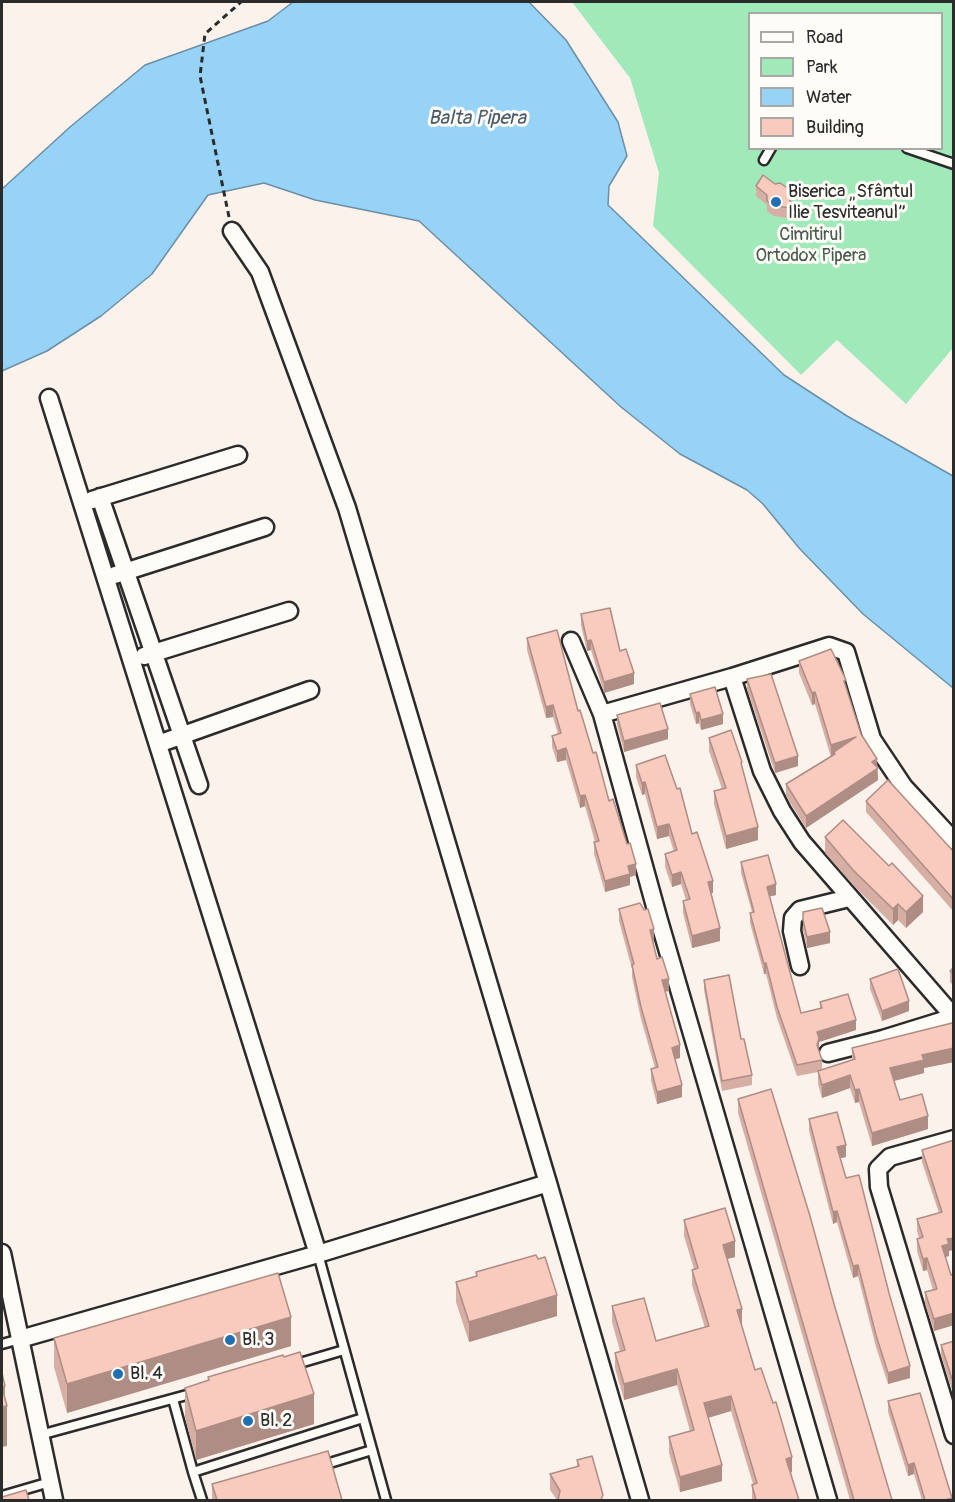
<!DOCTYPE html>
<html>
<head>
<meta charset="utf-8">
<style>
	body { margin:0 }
	#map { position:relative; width:955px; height:1502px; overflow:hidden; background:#fcf2ec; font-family:Pangolin,sans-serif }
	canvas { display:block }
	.frame { position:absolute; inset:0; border:3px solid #2b2b2b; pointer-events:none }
	.legend { position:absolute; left:748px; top:12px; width:195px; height:138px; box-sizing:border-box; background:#fdfcf7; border:2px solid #a9a8a5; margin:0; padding:8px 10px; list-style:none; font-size:18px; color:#2b2b2b }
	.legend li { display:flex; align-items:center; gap:12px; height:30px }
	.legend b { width:30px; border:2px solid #a9a8a5 }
</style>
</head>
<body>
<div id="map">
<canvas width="955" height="1502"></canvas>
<div class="frame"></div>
<ul class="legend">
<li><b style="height:8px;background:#fdfcf7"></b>Road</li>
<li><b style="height:16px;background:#a0eab9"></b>Park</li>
<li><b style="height:16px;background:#97d2f7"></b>Water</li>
<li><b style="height:16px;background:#f9cabe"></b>Building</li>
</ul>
</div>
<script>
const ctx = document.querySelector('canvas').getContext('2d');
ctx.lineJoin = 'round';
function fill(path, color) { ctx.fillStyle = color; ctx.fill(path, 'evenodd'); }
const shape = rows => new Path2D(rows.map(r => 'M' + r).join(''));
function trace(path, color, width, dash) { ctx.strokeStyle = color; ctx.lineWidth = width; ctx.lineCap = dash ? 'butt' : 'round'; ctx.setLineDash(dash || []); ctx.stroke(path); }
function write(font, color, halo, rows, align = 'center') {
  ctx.font = font + ' Pangolin,sans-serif'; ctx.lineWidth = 6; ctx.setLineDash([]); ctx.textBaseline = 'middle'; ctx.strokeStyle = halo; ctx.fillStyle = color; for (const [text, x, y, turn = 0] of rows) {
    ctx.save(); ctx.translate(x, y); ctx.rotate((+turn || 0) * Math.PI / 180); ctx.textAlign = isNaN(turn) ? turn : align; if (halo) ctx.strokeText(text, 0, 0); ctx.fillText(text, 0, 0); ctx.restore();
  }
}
const green = shape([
	[572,2,953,2,953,348,906,404,837,340,801,375,653,226,659,173,630,78],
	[750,14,942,14,942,148,750,148]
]);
const water = shape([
	[293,2,529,2,566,40,618,122,627,156,609,186,608,205,784,375,847,416,953,476,953,688,863,614,799,548,763,504,747,490,680,454,621,407,419,221,315,200,264,183,208,195,152,274,101,316,47,351,2,371,2,189,70,127,145,65,268,21,293,2]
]);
const path = shape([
	[229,217,200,76,205,34,241,2]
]);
const service = shape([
	[907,148,954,164],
	[764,160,771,148],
	[318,1254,386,1500],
	[2,1344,20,1339],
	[293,1365,344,1350],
	[173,1399,193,1472,363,1418],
	[40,1435,194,1393],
	[320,1466,372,1450],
	[193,1472,202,1500],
	[2,1496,50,1482]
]);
const minor = shape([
	[232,231,260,272,347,508,548,1183,640,1500],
	[49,398,318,1254],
	[100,497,199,785],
	[92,500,238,455],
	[115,575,265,527],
	[571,641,602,714,658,917,828,1500],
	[144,656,289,611],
	[732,677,762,771,782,811,802,842,954,1017],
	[602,714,732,677,829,646,846,652,872,739,904,787,954,841],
	[158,744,310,690],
	[800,966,792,931,793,918,800,910,849,898],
	[828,1053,883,1039,954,1017],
	[954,1139,890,1157,878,1169,879,1187,954,1435],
	[2,1253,54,1500],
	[20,1339,318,1254,548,1183]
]);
const wall = shape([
	[756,186,789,198,793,208,793,219,774,216,767,211,767,205,756,196],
	[581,614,620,651,634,684,604,693,591,650,587,651,581,625],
	[527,638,578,711,636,875,630,877,630,885,605,892,594,854,594,842,595,842,585,806,580,808,566,760,557,762,552,747,552,736,558,734,553,717,546,718,527,650],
	[799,661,846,688,861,734,877,767,878,780,806,828,786,796,786,784,831,757,815,704,812,705,799,673],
	[747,679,798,766,775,773,747,689],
	[690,694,723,724,701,730,699,723,696,724,690,704],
	[617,715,668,739,624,752,617,725],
	[709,738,742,769,758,840,726,849,714,804,714,791,722,789,709,751],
	[636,765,692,834,713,893,711,893,720,941,692,948,683,913,683,901,686,900,681,884,672,887,665,867,665,854,674,852,669,836,657,839,645,794,642,795,636,777],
	[866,801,954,852,954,912,866,812],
	[825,837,889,866,923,912,906,928,898,920,893,925,853,885,825,853],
	[741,862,776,895,770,896,801,1013,820,1008,820,1002,856,1030,819,1042,818,1050,822,1060,822,1070,852,1060,852,1048,954,1028,954,1062,924,1068,924,1073,894,1081,900,1100,928,1129,872,1146,859,1102,855,1103,850,1088,822,1098,818,1084,818,1072,797,1076,777,1018,766,974,764,974,750,923,750,913,752,912,741,873],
	[619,909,654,941,653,941,657,959,669,991,665,992,680,1058,675,1059,682,1097,657,1104,651,1081,651,1069,655,1068,641,1019,632,977,632,969,619,921],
	[803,920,830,943,807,948,803,930],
	[954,967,954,986,950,982,950,971],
	[870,979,909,1011,882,1021,870,989],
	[704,980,741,1039,752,1075,752,1085,722,1091,704,990],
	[738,1099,834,1304,892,1500,850,1500,738,1113],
	[809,1119,846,1157,840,1158,910,1378,888,1384,876,1347,858,1276,853,1278,837,1222,833,1224,809,1131],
	[954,1140,949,1256,945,1257,951,1275,954,1274,954,1325,934,1331,925,1304,925,1292,933,1290,927,1270,923,1271,917,1251,917,1239,919,1238,917,1231,917,1219,939,1213,922,1162,922,1150],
	[684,1220,735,1257,727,1259,742,1324,741,1324,755,1370,792,1472,791,1473,799,1500,752,1500,752,1485,753,1484,731,1411,708,1418,722,1481,680,1492,669,1453,669,1437,690,1431,677,1385,624,1400,615,1368,615,1353,620,1351,612,1322,612,1306,656,1341,705,1328,692,1285,692,1270,694,1269,684,1236],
	[538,1259,557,1316,469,1342,456,1302,456,1282,476,1276,476,1272],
	[54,1338,291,1346,67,1413,54,1367],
	[954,1341,954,1389,952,1390,941,1355,941,1345],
	[284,1357,314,1424,196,1460,185,1417,185,1388,208,1381,208,1377],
	[888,1401,952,1500,922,1500,914,1474,908,1476,888,1412],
	[577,1460,603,1500,557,1500,550,1490,550,1474,577,1467],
	[212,1484,342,1500,212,1500]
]);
const shadedWall = shape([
	[591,640,591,650,587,651,587,641],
	[634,673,634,684,604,693,604,682],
	[815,692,815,704,812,705,812,693],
	[553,705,553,717,546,718,546,707],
	[699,712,699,723,696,724,696,713],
	[723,714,723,724,701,730,701,720],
	[668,729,668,739,624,752,624,741],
	[856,737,834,752,834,756,831,757,831,745],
	[566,748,566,760,557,762,557,751],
	[798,756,798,766,775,773,775,763],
	[877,759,878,780,806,828,806,816],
	[645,782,645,794,642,795,642,783],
	[585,795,585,806,580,808,580,796],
	[669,824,669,836,657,839,657,827],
	[758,827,758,840,726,849,726,836],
	[636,864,636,875,630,877,630,885,605,892,605,881,628,866],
	[681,872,681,884,672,887,672,875],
	[713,881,713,893,708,894,708,882],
	[776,884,776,895,767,897,767,887],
	[923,896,923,912,906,928,906,912],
	[898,904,898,920,893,925,893,909],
	[720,928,720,941,692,948,692,936],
	[654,929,654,941,650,942,650,930],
	[830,932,830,943,807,948,807,937],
	[766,963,766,974,764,974,764,964],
	[669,979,669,991,662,992,662,980],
	[909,1001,909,1011,882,1021,882,1011],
	[856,1020,856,1030,819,1042,819,1048,817,1055,817,1032],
	[680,1045,680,1058,672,1060,672,1048],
	[954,1048,954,1062,924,1068,924,1073,890,1082,890,1068,922,1055],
	[850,1075,850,1088,822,1098,822,1085],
	[682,1085,682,1097,657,1104,657,1092],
	[859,1089,859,1102,855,1103,855,1090],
	[928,1116,928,1129,872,1146,872,1133],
	[846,1145,846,1157,837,1159,837,1147],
	[837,1211,837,1222,833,1224,833,1212],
	[954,1238,954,1250,949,1251,949,1256,942,1258,942,1246,947,1239],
	[735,1241,735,1257,723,1260,723,1245],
	[927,1258,927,1270,923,1271,923,1259],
	[858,1265,858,1276,853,1278,853,1266],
	[557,1295,557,1316,469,1342,469,1322],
	[742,1309,742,1324,737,1326,737,1310],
	[954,1313,954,1325,934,1331,934,1319],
	[291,1317,291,1346,67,1413,67,1384],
	[910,1366,910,1378,888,1384,888,1373],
	[677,1369,677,1385,624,1400,624,1384],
	[952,1379,954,1379,954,1389,952,1390],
	[5,1386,5,1406,7,1406,7,1446,2,1447,2,1387],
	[314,1394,314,1424,196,1460,196,1431],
	[731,1396,731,1411,704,1419,704,1403],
	[792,1457,792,1472,786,1474,786,1459],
	[914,1463,914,1474,908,1476,908,1465],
	[722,1465,722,1481,680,1492,680,1477]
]);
const building = shape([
	[763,175,775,184,780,183,789,189,788,195,793,208,774,206,767,201,767,195,756,186,763,175],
	[610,608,620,651,626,649,634,673,604,682,591,640,587,641,581,614,610,608],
	[557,630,578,711,580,710,593,753,596,752,609,801,613,799,627,844,630,843,636,864,628,866,630,874,605,881,594,842,599,841,585,795,580,796,566,748,557,751,552,736,561,733,553,705,546,707,527,638,557,630],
	[831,649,846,680,844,681,861,734,877,759,872,762,878,768,806,816,786,784,835,754,834,752,856,737,831,745,815,692,812,693,799,661,831,649],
	[771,674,798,756,775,763,747,679,771,674],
	[715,687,723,714,701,720,699,712,696,713,690,694,715,687],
	[660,703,668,729,624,741,617,715,660,703],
	[731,730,742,762,741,763,758,827,726,836,714,791,726,788,709,738,731,730],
	[665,755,677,789,680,788,692,834,697,832,713,881,708,882,720,928,692,936,683,901,690,899,681,872,672,875,665,854,677,850,669,824,657,827,645,782,642,783,636,765,665,755],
	[888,780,954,852,954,900,866,801,888,780],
	[843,820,889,866,892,863,923,896,906,912,898,904,893,909,853,870,825,837,843,820],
	[768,855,776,884,767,887,801,1013,822,1008,820,1002,848,994,856,1020,817,1032,819,1038,817,1045,822,1060,797,1065,777,1007,766,963,764,964,750,913,754,912,741,862,768,855],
	[640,903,644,910,648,909,654,929,650,930,657,959,662,957,669,979,662,980,680,1045,672,1048,682,1085,657,1092,651,1069,658,1067,641,1007,632,965,634,964,619,909,640,903],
	[822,908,830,932,807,937,803,920,803,912,822,908],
	[954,967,954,974,950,971,954,967],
	[898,969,909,1001,882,1011,870,979,898,969],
	[729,975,741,1039,744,1039,752,1075,722,1081,704,980,729,975],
	[952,1023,954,1028,954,1048,922,1055,924,1060,890,1068,900,1100,922,1094,928,1116,872,1133,859,1089,855,1090,850,1075,822,1085,818,1071,855,1059,852,1048,952,1023],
	[771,1089,810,1216,834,1304,892,1500,854,1500,738,1099,771,1089],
	[837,1112,846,1145,837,1147,846,1178,859,1175,889,1293,910,1366,888,1373,876,1335,858,1265,853,1266,837,1211,833,1212,809,1119,837,1112],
	[954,1140,954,1238,947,1239,949,1244,942,1246,951,1275,954,1274,954,1300,953,1300,954,1313,934,1319,925,1292,937,1289,927,1258,923,1259,917,1239,923,1237,917,1219,942,1212,922,1150,954,1140],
	[725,1208,735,1241,723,1245,742,1309,737,1310,755,1370,761,1368,773,1403,776,1402,792,1457,786,1459,799,1500,756,1500,752,1485,757,1483,731,1396,704,1403,722,1465,680,1477,669,1437,694,1430,677,1369,624,1384,615,1353,625,1350,612,1306,644,1298,656,1341,709,1326,692,1270,698,1268,684,1220,725,1208],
	[536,1255,538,1259,545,1257,557,1295,469,1322,456,1282,477,1276,476,1272,536,1255],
	[278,1273,291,1317,67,1384,54,1338,278,1273],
	[954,1341,954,1379,952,1379,941,1345,954,1341],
	[300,1352,314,1394,196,1431,185,1388,209,1380,208,1377,283,1355,284,1357,300,1352],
	[2,1373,5,1386,2,1387,7,1406,2,1407,2,1373],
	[920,1393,952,1498,945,1500,925,1500,914,1463,908,1465,888,1401,920,1393],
	[328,1451,342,1500,217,1500,212,1484,328,1451],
	[592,1456,603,1495,601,1500,558,1500,560,1491,550,1474,579,1466,577,1460,592,1456],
	[26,1490,29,1500,2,1500,2,1497,26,1490]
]);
const markers = [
	[776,202,6,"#1f6fb2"],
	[230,1340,6,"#1f6fb2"],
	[118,1374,6,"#1f6fb2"],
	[248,1421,6,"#1f6fb2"]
];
const poiNames = [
	["Biserica „Sfântul",788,192],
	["Ilie Tesviteanul”",788,213],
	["Bl. 3",242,1340],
	["Bl. 4",130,1374],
	["Bl. 2",260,1421]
];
const parkNames = [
	["Cimitirul",811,235],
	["Ortodox Pipera",811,256]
];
const waterNames = [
	["Balta Pipera",477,119]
];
fill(green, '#a0eab9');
fill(water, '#97d2f7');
trace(water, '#6c8fa5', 1.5);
trace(service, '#2b2b2b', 13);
trace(minor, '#2b2b2b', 21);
trace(path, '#2b2b2b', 3, [6, 4.5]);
trace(service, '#fdfcf7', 8);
trace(minor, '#fdfcf7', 16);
fill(wall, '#d6aea3');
fill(shadedWall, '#ae8d85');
fill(building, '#f9cabe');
trace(building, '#ae8d85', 1.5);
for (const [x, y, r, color] of markers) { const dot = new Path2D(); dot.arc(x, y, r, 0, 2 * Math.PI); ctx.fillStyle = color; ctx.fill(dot); trace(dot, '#fdfcf7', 2); }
write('18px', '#2b2b2b', '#fdfcf7', poiNames, 'left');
write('18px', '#485b4e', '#fdfcf7', parkNames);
write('italic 20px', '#4b5d68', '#fdfcf7', waterNames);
</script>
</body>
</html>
